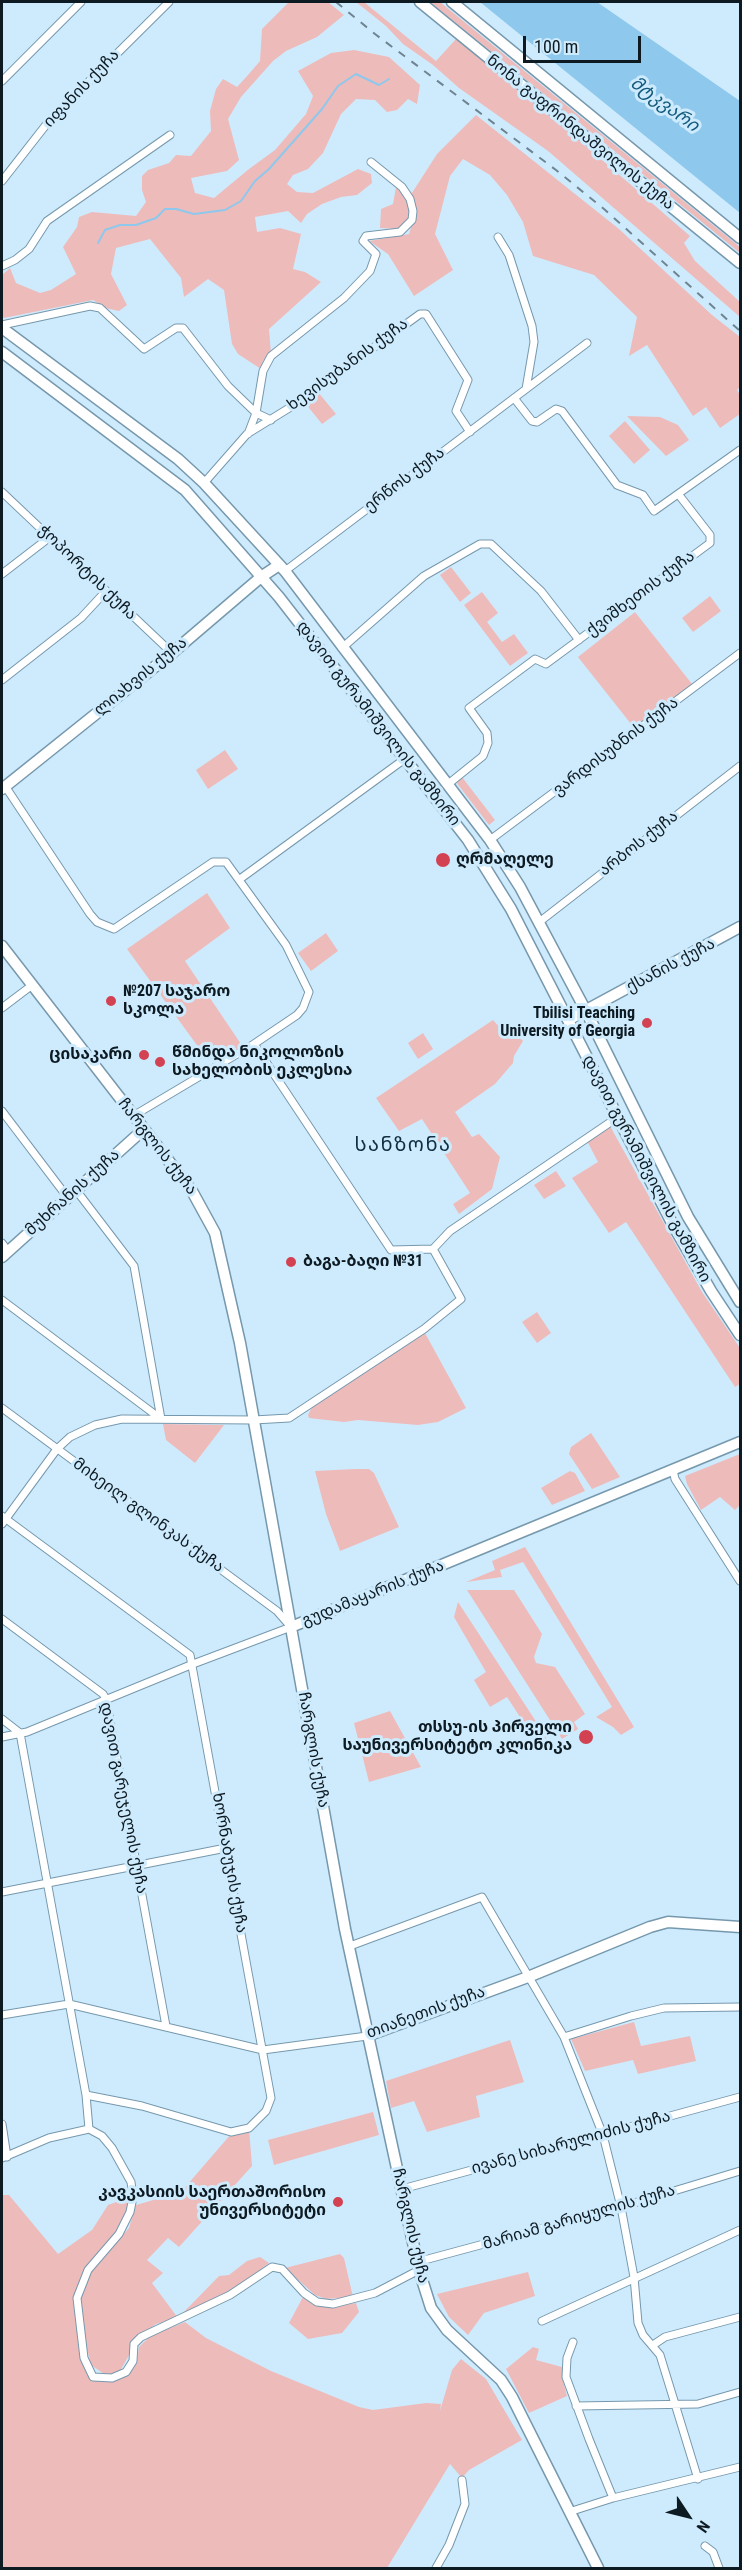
<!DOCTYPE html>
<html>
<head>
<meta charset="utf-8">
<style>
	body { margin:0 }
	#map { position:relative; width:742px; height:2570px; overflow:hidden; background:#ceebfd; font-family:"Roboto Condensed",sans-serif }
	canvas { display:block }
	.frame { position:absolute; inset:0; border:3px solid #0d1a22; pointer-events:none }
	.north { position:absolute; left:658px; top:2486px; width:60px; height:60px; -webkit-text-stroke:4px #ceebfd; paint-order:stroke; rotate:125deg; font-size:16px; font-weight:700; line-height:24px; text-align:center; color:#0d1a22 }
	.north::after { content:''; display:block; margin:auto; width:21px; height:27px; background:#0d1a22; clip-path:polygon(50% 0,100% 100%,50% 72%,0 100%) }
	.scale { position:absolute; left:523px; top:36px; width:118px; height:27px; box-sizing:border-box; border:3px solid #0d1a22; border-top:0; padding-left:8px; font-size:18px; line-height:21px; white-space:nowrap; color:#0d1a22; -webkit-text-stroke:4px #ceebfd; paint-order:stroke }
</style>
</head>
<body>
<div id="map">
<canvas width="742" height="2570"></canvas>
<div class="frame"></div>
<div class="north">N</div>
<div class="scale">100 m</div>
</div>
<script>
const ctx = document.querySelector('canvas').getContext('2d');
ctx.lineJoin = 'round';
function fill(path, color) { ctx.fillStyle = color; ctx.fill(path, 'evenodd'); }
const shape = rows => new Path2D(rows.map(r => 'M' + r).join(''));
function trace(path, color, width, dash) { ctx.strokeStyle = color; ctx.lineWidth = width; ctx.lineCap = dash ? 'butt' : 'round'; ctx.setLineDash(dash || []); ctx.stroke(path); }
function write(font, color, halo, rows, align = 'center') {
  ctx.font = font + ' "Roboto Condensed","Noto Sans Georgian",sans-serif'; ctx.lineWidth = 6; ctx.setLineDash([]); ctx.textBaseline = 'middle'; ctx.strokeStyle = halo; ctx.fillStyle = color; for (const [text, x, y, turn = 0] of rows) {
    ctx.save(); ctx.translate(x, y); ctx.rotate((+turn || 0) * Math.PI / 180); ctx.textAlign = isNaN(turn) ? turn : align; if (halo) ctx.strokeText(text, 0, 0); ctx.fillText(text, 0, 0); ctx.restore();
  }
}
const green = shape([
	[289,2,328,2,344,15,317,37,286,51,273,61,241,97,228,119,239,160,227,171,191,178,195,193,214,198,249,169,275,150,306,114,313,96,298,71,331,53,354,50,389,57,420,85,417,104,408,99,397,110,387,112,375,100,356,99,341,114,323,153,308,169,293,175,287,184,297,192,313,193,358,169,371,174,372,183,357,195,341,197,322,204,307,214,301,223,288,211,255,217,257,232,280,228,301,234,293,269,305,272,321,282,269,329,271,354,263,361,261,369,238,354,232,344,224,290,208,279,184,297,181,278,150,239,116,248,111,274,127,305,119,311,105,308,93,300,4,318,2,317,2,275,10,268,16,283,40,293,51,290,76,274,63,247,77,227,79,217,92,212,136,216,146,202,142,190,142,176,148,170,169,163,176,155,191,156,211,131,210,111,216,89,223,79,237,87,248,75,260,61,262,29],
	[356,2,364,2,436,61,456,39,563,126,690,236,684,243,695,261,740,302,740,317,548,151,459,88,433,65,403,44,386,26],
	[430,2,440,2,740,247,740,253],
	[476,115,619,229,712,315,740,337,740,387,737,390,740,395,740,414,720,428,706,407,693,416,647,345,629,356,637,317,594,275,533,256,523,222,507,195,490,175,463,159,450,176,435,234,453,270,414,296,388,254,369,241,409,234,416,211,410,196,437,154],
	[396,187,406,198,410,210,408,220,399,229,380,228,381,209,393,204],
	[318,392,336,414,322,424,305,403],
	[627,416,660,417,678,425,689,440,666,456],
	[625,421,650,450,634,464,609,436],
	[451,567,471,593,460,602,440,575],
	[482,592,498,613,487,622,502,642,514,634,528,653,510,666,464,605],
	[710,596,721,611,693,632,682,618],
	[635,612,692,684,635,729,578,657],
	[225,750,238,769,208,789,196,770],
	[462,777,495,820,489,825,456,782],
	[207,893,230,928,185,961,243,1047,233,1053,228,1049,207,1059,127,949],
	[326,933,338,951,311,971,298,953],
	[493,1020,504,1032,516,1033,523,1041,514,1056,513,1063,495,1084,455,1112,472,1137,479,1134,500,1157,492,1189,459,1214,453,1204,470,1193,422,1119,399,1131,376,1098],
	[423,1033,433,1049,418,1059,408,1043],
	[610,1126,702,1292,740,1348,740,1384,735,1387,626,1222,609,1233,572,1178,598,1162,587,1141],
	[556,1171,566,1186,544,1199,534,1185],
	[537,1312,551,1333,537,1343,522,1322],
	[425,1333,466,1408,438,1422,418,1425,358,1420,344,1422,309,1418,308,1415,312,1407],
	[163,1424,224,1425,195,1463,166,1440],
	[591,1433,620,1477,592,1489,569,1454,571,1447],
	[740,1454,740,1505,735,1510,720,1497,701,1510,687,1484,685,1476],
	[355,1469,369,1469,374,1473,399,1527,340,1551,326,1514,315,1471],
	[570,1471,575,1473,585,1491,552,1505,541,1488],
	[525,1547,634,1727,621,1735,613,1727,596,1717,612,1707,523,1562,500,1570,502,1577,466,1582,495,1570,492,1561],
	[467,1590,514,1590,542,1634,534,1657,536,1663,555,1667,585,1714,574,1722,578,1729,562,1739],
	[458,1602,552,1746,543,1752,507,1697,490,1707,474,1680,486,1672,454,1617],
	[390,1711,421,1767,369,1782,354,1723],
	[634,2022,641,2046,690,2036,696,2061,638,2074,633,2060,585,2071,571,2039],
	[510,2040,524,2082,476,2096,480,2117,427,2132,414,2101,391,2108,386,2081],
	[373,2112,379,2135,274,2165,268,2140],
	[249,2128,252,2166,179,2247,168,2238,147,2260,163,2273,152,2283,178,2318,156,2324,133,2341,132,2350,120,2371,107,2376,91,2365,82,2328,79,2297,89,2274,129,2228,136,2205,181,2192,231,2134],
	[2,2195,9,2195,58,2254,92,2230,108,2205,130,2197,128,2212,118,2233,78,2289,80,2338,93,2377,126,2375,137,2363,139,2347,150,2336,185,2322,206,2338,271,2371,359,2407,373,2410,426,2403,441,2404,440,2411,452,2370,461,2359,486,2379,522,2440,469,2470,462,2478,450,2464,387,2568,2,2568],
	[340,2254,344,2258,353,2297,326,2299,315,2295,285,2268],
	[260,2257,269,2263,246,2281,225,2295,180,2316,219,2276,229,2275,247,2261],
	[528,2272,535,2296,484,2313,468,2335,449,2317,437,2294],
	[304,2295,332,2307,356,2303,359,2312,342,2333,308,2339,289,2323],
	[533,2347,539,2349,536,2360,562,2367,562,2377,567,2396,529,2413,506,2369]
]);
const water = shape([
	[480,2,597,2,740,101,740,213]
]);
const stream = shape([
	[98,243,105,230,120,225,136,225,156,218,165,209,176,209,194,214,225,210,241,201,255,181,269,169,322,109,338,86,356,74,379,85,389,79]
]);
const street = shape([
	[2,81,81,2],
	[2,181,49,121,169,2],
	[498,237,509,255,532,326,534,342,526,389],
	[2,266,15,260,29,249,47,221,170,135],
	[2,325,90,306,100,308,144,349,176,328,183,328,228,386,256,413,271,420],
	[514,398,532,421,537,422,556,409,562,411,617,485,643,495,654,511,740,450],
	[248,434,256,413,263,371,271,356,344,298,370,271,376,254,363,241,366,236,400,232,412,220,413,211,410,199,402,187,371,162],
	[204,483,247,434,294,405,420,314,426,314,468,380,456,411,470,432],
	[2,492,172,653],
	[285,571,587,343],
	[2,574,50,537],
	[342,648,424,576,480,544,491,544,541,591,579,640],
	[2,680,81,618,106,591],
	[447,785,483,756,488,743,487,733,469,708,535,659,546,664,710,543,710,535,679,495],
	[5,786,90,914,97,922,114,929,213,862,226,862,286,945,309,992,303,1008,297,1015,254,1044,133,1116],
	[490,840,740,653],
	[240,879,406,758],
	[538,923,740,766],
	[2,1008,31,986],
	[254,1044,391,1250,433,1249,450,1231,618,1117],
	[2,1111,68,1198],
	[76,1190,134,1266,161,1419],
	[2,1243,8,1251],
	[2,1300,161,1419],
	[2,1408,277,1611,291,1627,193,1664,27,1732,2,1737],
	[673,1470,675,1479,740,1581],
	[2,1516,190,1655,271,2098,266,2111,249,2128,231,2132,142,2106,86,2095],
	[2,1524,57,1449,70,1437,95,1425,122,1419,254,1420,289,1418,424,1329,461,1299,433,1249],
	[2,1619,103,1694,106,1699,166,2026],
	[2,1719,20,1733,86,2095,89,2129],
	[2,1892,226,1848],
	[350,1946,482,1897,564,2037,603,2135,621,2207,634,2277,638,2323,643,2335,660,2355,698,2479],
	[2,2015,69,2004,263,2050,367,2036],
	[564,2037,631,2016,664,2008,740,2007],
	[2,2124,7,2157],
	[2,2158,49,2138,89,2129,102,2136,112,2148,131,2182,133,2197,130,2212,119,2234,88,2270,77,2298,84,2358,93,2377,112,2378,126,2372,133,2361,134,2344,141,2337,230,2295,272,2267,282,2269,304,2293,317,2302,333,2304,375,2293,419,2270],
	[402,2189,740,2097],
	[417,2262,621,2207,740,2171],
	[542,2321,740,2230],
	[573,2342,567,2358,566,2377,589,2439,613,2498],
	[653,2345,665,2337,740,2317],
	[576,2406,698,2404,740,2392],
	[569,2512,613,2498,740,2467],
	[705,2546,713,2552,719,2568],
	[436,2568,449,2545,465,2504,462,2480]
]);
const secondary = shape([
	[2,789,172,653,261,577,279,565],
	[2,946,192,1191,215,1233,240,1343,345,1929,419,2270,431,2308,447,2330,501,2380,512,2397,598,2568],
	[2,1257,144,1129],
	[291,1627,740,1442],
	[367,2036,528,1977,650,1927,668,1922,740,1927]
]);
const primary = shape([
	[420,2,740,263],
	[452,2,740,238],
	[2,328,178,459,204,483,285,571,490,840,520,887,586,1011,688,1217,740,1302],
	[2,352,185,490,279,597,468,840,511,909,673,1225,711,1291,740,1335],
	[568,1020,740,927]
]);
const rail = shape([
	[336,2,375,34,556,170,604,209,740,331]
]);
const markers = [
	[443,860,8,"#d24252"],
	[111,1001,6,"#d24252"],
	[647,1023,6,"#d24252"],
	[144,1055,6,"#d24252"],
	[160,1062,6,"#d24252"],
	[291,1262,6,"#d24252"],
	[586,1737,8,"#d24252"],
	[338,2202,6,"#d24252"]
];
const streetNames = [
	["იფანის ქუჩა",82,89,-46],
	["ნონა გაფრინდაშვილის ქუჩა",580,133,39],
	["ხევისუბანის ქუჩა",348,365,-36],
	["ერწოს ქუჩა",405,480,-37],
	["ჭოპორტის ქუჩა",87,573,44],
	["ქვიშხეთის ქუჩა",641,594,-37],
	["ლიახვის ქუჩა",141,677,-39],
	["დავით გურამიშვილის გამზირი",378,724,52],
	["ვარდისუბნის ქუჩა",616,747,-37],
	["არბოს ქუჩა",639,844,-38],
	["ქსანის ქუჩა",671,966,-28],
	["ჩარგლის ქუჩა",157,1147,52],
	["დავით გურამიშვილის გამზირი",646,1169,62],
	["მუხრანის ქუჩა",73,1193,-42],
	["მიხეილ გლინკას ქუჩა",148,1516,36],
	["გუდამაყარის ქუჩა",373,1594,-22],
	["ჩარგლის ქუჩა",313,1750,80],
	["დავით გარეჯელის ქუჩა",123,1798,79],
	["ხორნაბუჯის ქუჩა",229,1863,80],
	["თიანეთის ქუჩა",426,2013,-20],
	["ივანე სიხარულიძის ქუჩა",571,2143,-15],
	["მარიამ გარიყულის ქუჩა",579,2218,-16],
	["ჩარგლის ქუჩა",410,2226,77]
];
const poiNames = [
	["ღრმაღელე",456,860],
	["№207 საჯარო",123,992],
	["სკოლა",123,1010],
	["Tbilisi Teaching",635,1014,"right"],
	["University of Georgia",635,1032,"right"],
	["წმინდა ნიკოლოზის",172,1053],
	["სახელობის ეკლესია",172,1071],
	["ცისაკარი",132,1055,"right"],
	["ბაგა-ბაღი №31",303,1262],
	["თსსუ-ის პირველი",572,1728,"right"],
	["საუნივერსიტეტო კლინიკა",572,1746,"right"],
	["კავკასიის საერთაშორისო",326,2193,"right"],
	["უნივერსიტეტი",326,2211,"right"]
];
const waterNames = [
	["მტკვარი",664,105,36]
];
const quarterNames = [
	["სანზონა",403,1146]
];
fill(green, '#ebb');
fill(water, '#8ec8ec');
trace(stream, '#8ec8ec', 2);
trace(street, '#7698ad', 9);
trace(secondary, '#7698ad', 13);
trace(primary, '#7698ad', 13);
trace(street, '#fff', 7);
trace(secondary, '#fff', 10);
trace(primary, '#fff', 10);
trace(rail, '#6e8491', 2, [8, 8]);
for (const [x, y, r, color] of markers) { const dot = new Path2D(); dot.arc(x, y, r, 0, 2 * Math.PI); ctx.fillStyle = color; ctx.fill(dot); trace(dot, '#ceebfd', 2); }
write('16px', '#0d1a22', '#ceebfd', streetNames);
write('bold 16px', '#0d1a22', '#ceebfd', poiNames, 'left');
write('italic 18px', '#135a7d', '#ceebfd', waterNames);
ctx.letterSpacing = '1.5px';
write('20px', '#0f2f40', '#ceebfd', quarterNames);
ctx.letterSpacing = '0px';
</script>
</body>
</html>
